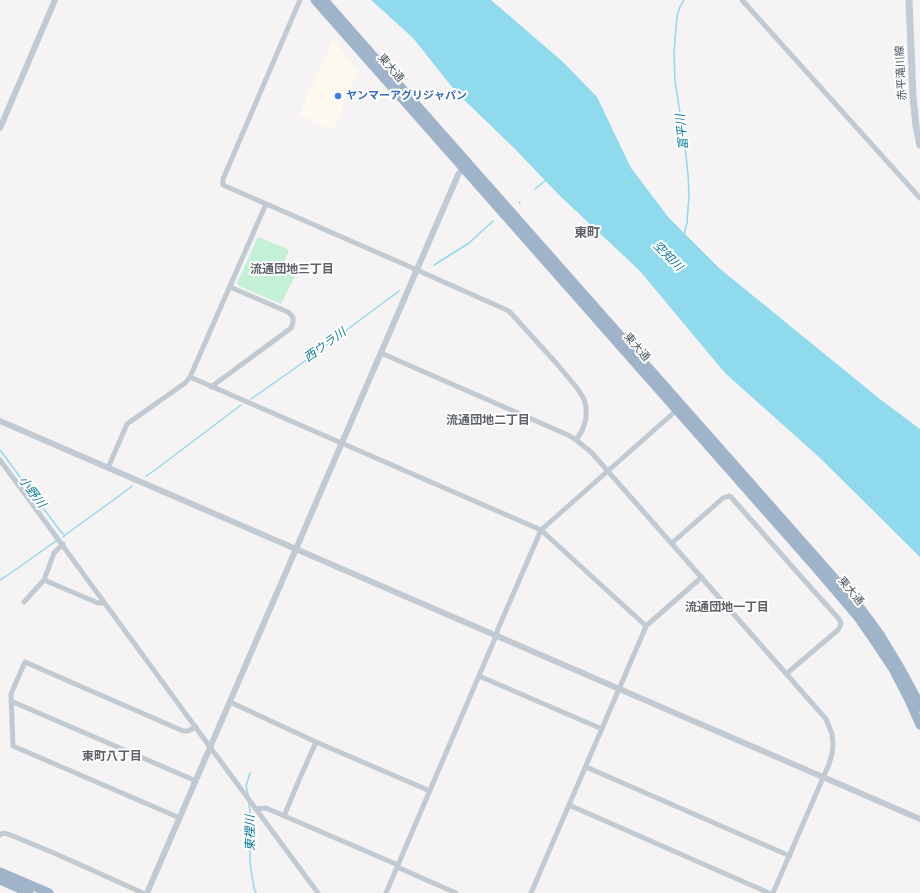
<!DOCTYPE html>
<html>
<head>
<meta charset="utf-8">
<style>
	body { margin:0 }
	canvas { display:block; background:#f5f3f3 }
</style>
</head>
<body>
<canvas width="920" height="893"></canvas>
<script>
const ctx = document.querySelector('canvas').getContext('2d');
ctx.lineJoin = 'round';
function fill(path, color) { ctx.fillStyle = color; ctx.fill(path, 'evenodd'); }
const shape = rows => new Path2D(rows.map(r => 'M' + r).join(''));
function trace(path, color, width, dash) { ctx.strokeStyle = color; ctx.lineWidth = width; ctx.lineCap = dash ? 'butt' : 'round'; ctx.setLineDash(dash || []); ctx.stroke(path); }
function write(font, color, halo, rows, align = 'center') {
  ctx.font = font + ' "Golos Text","Noto Sans JP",sans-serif'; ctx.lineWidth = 4; ctx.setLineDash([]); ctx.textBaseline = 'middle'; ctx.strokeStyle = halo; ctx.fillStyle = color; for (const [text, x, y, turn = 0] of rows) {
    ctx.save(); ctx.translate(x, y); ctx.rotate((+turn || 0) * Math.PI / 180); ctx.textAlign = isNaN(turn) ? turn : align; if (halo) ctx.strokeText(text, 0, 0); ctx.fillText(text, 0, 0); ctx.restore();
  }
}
const commercial = shape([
	[333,39,358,71,333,130,299,115]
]);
const green = shape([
	[258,237,289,250,280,271,295,276,281,304,239,286,237,283]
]);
const water = shape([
	[371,0,491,0,563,62,597,97,631,168,669,218,719,268,881,400,920,429,920,557,819,457,725,373,640,271,560,196,515,149,456,92,413,38]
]);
const stream = shape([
	[535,189,546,180],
	[519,203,520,202],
	[684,235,687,223,689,195,688,175,685,146,675,80,674,53,677,16,680,7,684,0],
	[434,265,469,243,493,221],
	[251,399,294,369,399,291],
	[0,450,61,532,65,535],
	[146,476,155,470,241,405],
	[63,537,65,535,119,496,132,486],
	[0,580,5,577,56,541],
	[248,794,246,786,250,773],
	[249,804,250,811,250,863,254,888,256,893]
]);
const minor = shape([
	[300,0,223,179,223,185,399,262,509,311,557,364,577,388,584,399,586,407,586,419,582,431,576,440],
	[742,0,920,198],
	[381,353,568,435,576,440,591,452,826,719,832,734,833,745,832,754,829,764,773,893],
	[190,377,541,530,646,626],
	[211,387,283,334,291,328,293,322,293,317,288,312,230,287],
	[0,460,210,747,318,893],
	[108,468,127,424,185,383,190,377,266,204],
	[672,543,723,498,729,496,731,497,796,571,839,619,841,623,840,626,838,630,786,674],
	[44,580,98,603,105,603],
	[24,602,44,580,54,553,63,544],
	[479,676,602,729],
	[11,701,196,781],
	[230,702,316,742,430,791],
	[586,767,790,856],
	[569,805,769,893],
	[256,809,266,808,398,865],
	[284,816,299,780,316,742],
	[180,818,13,746,11,694,25,662,183,731,188,731,196,727],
	[0,835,3,833,8,834,54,853,143,893],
	[397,867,456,893],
	[386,893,496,636,498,629,541,530,678,409],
	[531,893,644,631,646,626,702,577]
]);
const tertiary = shape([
	[0,128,55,0],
	[0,421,920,819],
	[147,893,441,214,458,175,463,168,466,165]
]);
const secondary = shape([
	[909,0,913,97,916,126,920,145]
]);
const trunk = shape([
	[315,0,816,568,857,616,875,642,893,669,909,700,920,725],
	[324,0,822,564,862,610,881,636,899,666,916,697,920,707],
	[0,872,49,893],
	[0,880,29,893]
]);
const markers = [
	[338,96,4,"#3f7fe0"]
];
const streetNames = [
	["東大通",391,68,49],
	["赤平滝川線",901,73,-93],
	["東大通",637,347,49],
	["東大通",851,591,50]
];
const shopNames = [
	["ヤンマーアグリジャパン",346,96]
];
const waterNames = [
	["富平川",682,132,-96],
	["空知川",668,256,45],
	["西ウラ川",325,345,-36],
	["小野川",32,492,53],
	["東裡川",250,833,-90]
];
const neighbourhoodNames = [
	["流通団地三丁目",292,269],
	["流通団地二丁目",488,420],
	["流通団地一丁目",727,607],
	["東町八丁目",112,756]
];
const quarterNames = [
	["東町",587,233]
];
fill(commercial, '#fdf9ef');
fill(green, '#c3f1d5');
fill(water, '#90daee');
trace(stream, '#90daee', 1.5);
trace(minor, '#c1cad2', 5);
trace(tertiary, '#c1cad2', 6);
trace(secondary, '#c1cbd6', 7);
trace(trunk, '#9fb4c9', 9);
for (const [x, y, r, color] of markers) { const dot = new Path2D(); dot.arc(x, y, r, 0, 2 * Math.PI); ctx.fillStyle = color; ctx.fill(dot); trace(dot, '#fff', 1.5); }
write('11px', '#4a5661', '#fff', streetNames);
write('bold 11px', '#366cbe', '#fff', shopNames, 'left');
write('italic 12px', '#0c7c9b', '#fff', waterNames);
write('bold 12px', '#5f6368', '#fff', neighbourhoodNames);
write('bold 13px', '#5f6368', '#fff', quarterNames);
</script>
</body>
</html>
